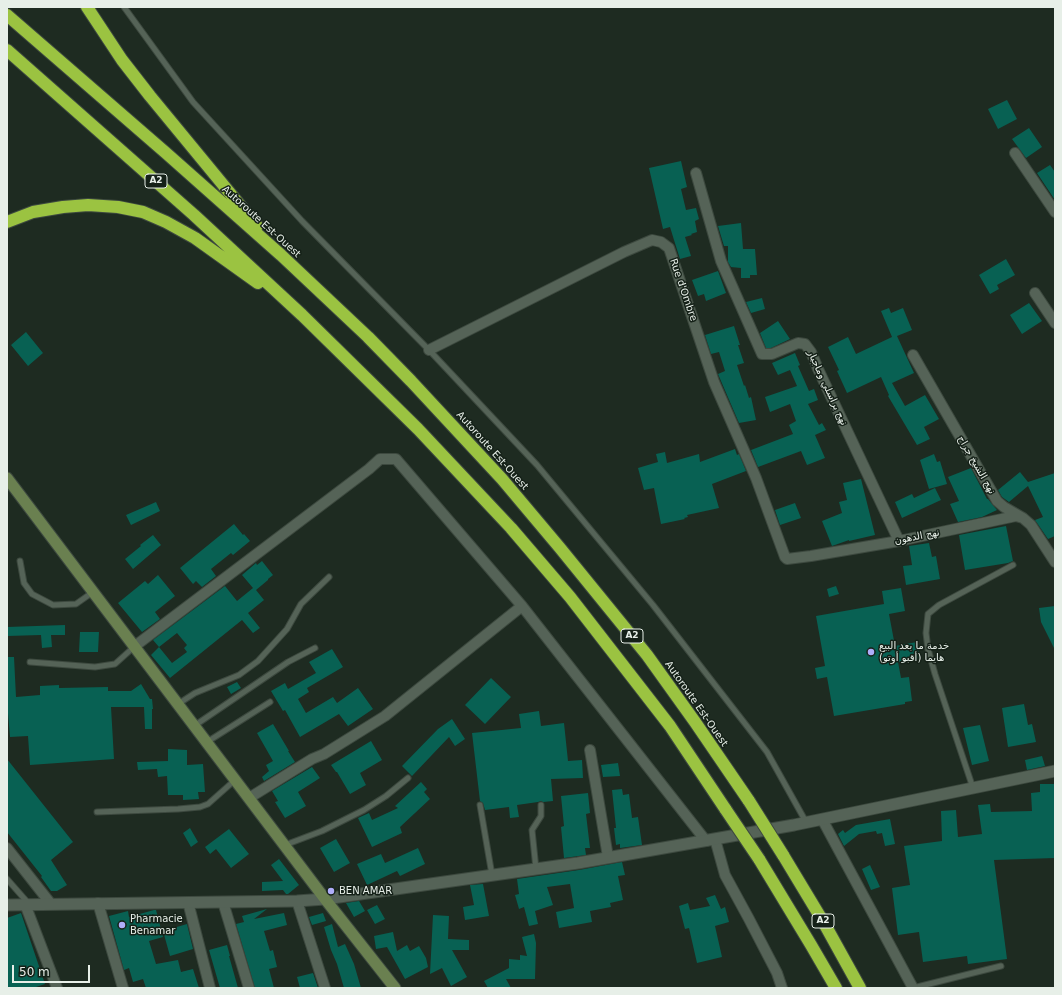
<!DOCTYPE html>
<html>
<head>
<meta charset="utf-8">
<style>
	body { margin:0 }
	#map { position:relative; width:1062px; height:995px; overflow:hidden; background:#1e2b21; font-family:"DejaVu Sans",sans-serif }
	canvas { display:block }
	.frame { position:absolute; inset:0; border:8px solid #e7efe8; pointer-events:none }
	.scale { position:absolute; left:12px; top:965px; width:78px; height:18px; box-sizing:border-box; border:2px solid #e7efe8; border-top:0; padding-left:5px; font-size:12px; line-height:14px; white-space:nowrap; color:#e7efe8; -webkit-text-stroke:3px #152118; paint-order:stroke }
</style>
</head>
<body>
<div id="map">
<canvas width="1062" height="995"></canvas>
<div class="frame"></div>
<div class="scale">50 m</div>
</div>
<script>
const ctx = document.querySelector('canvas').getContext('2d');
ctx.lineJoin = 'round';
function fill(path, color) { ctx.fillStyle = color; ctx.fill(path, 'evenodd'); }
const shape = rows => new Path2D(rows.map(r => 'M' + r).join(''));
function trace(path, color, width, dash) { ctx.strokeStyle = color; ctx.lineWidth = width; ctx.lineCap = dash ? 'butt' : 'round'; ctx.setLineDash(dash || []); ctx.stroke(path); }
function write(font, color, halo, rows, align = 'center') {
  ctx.font = font + ' "DejaVu Sans",Vazirmatn,sans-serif'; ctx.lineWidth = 3; ctx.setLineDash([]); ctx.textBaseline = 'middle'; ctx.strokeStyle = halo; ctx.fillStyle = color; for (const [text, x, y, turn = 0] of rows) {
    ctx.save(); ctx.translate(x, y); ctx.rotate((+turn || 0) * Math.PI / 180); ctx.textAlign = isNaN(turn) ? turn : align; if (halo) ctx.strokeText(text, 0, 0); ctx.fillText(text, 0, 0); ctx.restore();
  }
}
const building = shape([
	[1007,100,1017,119,998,129,988,109],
	[1029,128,1042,147,1026,158,1012,139],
	[681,161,687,187,681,189,686,210,696,208,699,219,695,221,697,232,691,234,692,235,685,237,691,256,680,259,674,240,670,227,663,229,649,168],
	[1050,165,1055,172,1055,200,1037,173],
	[741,223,743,249,755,249,757,275,750,275,750,278,741,278,741,268,731,267,728,262,728,246,724,246,718,226],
	[1006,259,1015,275,997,285,999,289,990,294,979,275],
	[718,271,726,293,706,301,704,294,698,296,692,280],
	[762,298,765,309,751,313,746,302],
	[1029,303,1042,321,1022,334,1010,315],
	[889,308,891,313,903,308,912,330,897,336,914,373,892,383,905,406,925,395,939,419,924,427,930,439,917,445,888,396,889,395,881,377,847,393,837,371,839,370,828,347,848,337,856,354,892,337,881,311],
	[778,321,790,339,771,348,766,348,760,333],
	[734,326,740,345,738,345,744,363,737,365,744,386,745,385,749,398,751,397,756,420,739,423,718,374,725,371,719,352,711,354,705,335],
	[26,332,43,353,28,366,11,345],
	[795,353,800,365,798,366,809,391,814,389,818,400,808,404,819,425,822,423,826,430,815,435,825,458,807,465,801,451,758,467,751,450,793,434,789,425,796,421,790,404,770,412,765,397,797,386,790,370,778,375,772,363],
	[735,449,737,455,739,454,746,471,712,484,719,508,687,515,688,517,684,518,685,519,661,524,654,488,644,490,638,468,658,462,656,454,665,452,667,463,699,454,700,462],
	[934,454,937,462,940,461,947,484,929,489,920,460],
	[971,468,987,499,988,499,992,504,997,510,982,517,958,522,950,504,959,501,948,477],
	[1020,472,1028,482,1055,473,1055,536,1048,539,1035,520,1043,517,1028,486,1009,502,1002,497,998,490],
	[861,479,875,535,849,541,849,540,832,546,822,521,842,513,839,502,847,500,843,483],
	[935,488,941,500,902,518,895,502,912,494,914,498],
	[156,502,160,511,131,525,126,515],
	[795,503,801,518,780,525,775,510],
	[234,524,243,535,244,534,250,541,233,555,231,553,211,569,216,576,202,587,196,581,193,584,180,568],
	[1006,526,1013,561,1008,563,965,570,959,535],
	[153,535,161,545,133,569,125,559,141,546,140,545],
	[929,543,932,557,936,556,940,579,906,585,903,566,912,565,909,546],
	[262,561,273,575,268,579,268,580,256,590,264,600,248,613,260,628,253,633,242,620,170,678,151,655,159,647,153,640,225,586,237,601,253,588,242,575,256,563,257,565],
	[177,633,187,645,184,648,187,652,172,663,159,647],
	[158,575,175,596,155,612,160,619,142,632,118,603,145,581,148,584],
	[836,586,839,594,829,597,827,589],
	[901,588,905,611,889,614,895,646,917,642,920,658,898,662,901,678,909,677,912,701,905,702,905,704,834,716,827,677,817,679,815,668,825,666,816,616,884,604,882,591],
	[1055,606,1055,650,1041,622,1039,608],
	[65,625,65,635,51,635,52,647,42,648,41,635,7,636,7,627],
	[80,632,99,632,98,652,79,652],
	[332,649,343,667,307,688,309,692,298,699,306,713,333,697,337,703,358,688,373,709,348,726,339,714,300,737,285,710,283,711,271,691,285,683,288,689,316,673,309,662],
	[7,657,14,657,16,697,40,695,40,686,59,685,59,688,108,687,108,691,131,691,141,684,150,699,152,699,153,709,152,709,152,729,145,729,144,707,111,707,114,759,30,765,28,736,10,737,7,701],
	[491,678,511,697,485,724,465,705],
	[237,682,241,688,231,694,227,687],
	[1024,704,1028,725,1032,724,1036,742,1008,747,1002,708],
	[539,711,541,726,564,723,568,761,582,760,583,778,551,779,553,801,543,802,541,801,538,802,517,805,519,817,510,818,509,807,485,810,483,803,480,801,472,733,521,728,519,714],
	[452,719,465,739,455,746,449,737,412,776,402,766,438,729],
	[273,724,289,751,288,751,295,762,264,781,262,777,269,771,266,765,273,761,257,733],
	[980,725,989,761,972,765,963,728],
	[371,741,382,760,360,773,366,785,350,794,337,772,336,772,331,765],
	[168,749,187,750,187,765,203,764,205,792,198,792,199,799,183,800,183,795,168,795,167,776,158,777,157,769,138,770,137,762,168,761],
	[1042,756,1045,766,1027,770,1025,760],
	[7,759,73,842,51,860,67,885,57,891,51,891,41,877,42,876,7,832],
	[618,763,620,776,603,777,601,765],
	[312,767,320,778,298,792,306,806,285,818,275,802,278,801,272,791],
	[421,782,427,789,424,792,430,799,400,827,402,833,372,847,358,818,369,813,372,820,398,808,395,806],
	[1040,784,1055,784,1055,858,994,860,1007,959,968,964,967,956,923,962,919,932,898,935,892,888,910,885,904,846,942,841,941,811,956,810,958,837,982,834,978,805,990,804,991,812,1032,811,1031,793,1040,792],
	[622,789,623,795,629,794,632,818,638,817,642,845,620,848,620,844,616,845,614,828,616,828,612,790],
	[588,793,590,813,586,814,590,848,585,848,586,855,564,858,561,827,564,826,561,796],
	[890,819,895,844,885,846,882,833,877,834,876,831,859,834,844,846,838,834,843,830,845,833,856,825],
	[190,828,198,842,191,847,183,833],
	[229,829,249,854,231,868,216,849,210,854,205,847],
	[336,839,350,863,334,872,320,848],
	[418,848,425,864,400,876,397,871,367,885,357,864,381,854,385,863],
	[279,859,299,885,288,894,286,894,283,890,262,891,262,882,283,881,271,865],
	[622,862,625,875,618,876,623,900,610,903,611,907,590,911,592,922,559,928,556,912,574,908,570,884,547,887,553,905,535,911,538,924,529,926,524,907,519,909,515,895,519,894,517,879,579,870],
	[870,865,880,887,871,890,862,869],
	[483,884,489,916,465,920,463,907,474,905,470,885],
	[715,895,721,909,725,907,729,922,715,926,722,957,697,963,689,928,685,929,679,906,688,903,690,910,710,906,706,898],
	[359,901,365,911,354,917,346,903],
	[377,905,385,919,375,924,367,910],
	[267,909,254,919,284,913,287,925,264,931,270,951,273,950,277,967,269,969,274,988,255,988,236,924,244,922,242,916],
	[154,910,156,910,163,937,149,941,156,964,178,960,181,972,193,969,199,988,146,988,143,979,133,982,129,968,124,970,109,916,128,911,129,917],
	[21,913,45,984,33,988,7,988,7,918],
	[323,913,326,921,312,925,309,917],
	[433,915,449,916,448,939,469,940,469,950,452,950,467,977,451,986,442,968,430,974],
	[187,924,193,949,170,956,163,931],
	[332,924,338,947,345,944,354,964,361,988,344,988,337,964,331,950,324,927],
	[393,932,397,951,407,945,410,951,419,946,426,958,428,967,405,979,387,947,376,949,374,936],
	[534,934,536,943,535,979,506,979,511,988,488,988,484,981,509,968,509,959,520,960,520,955,527,956,522,937],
	[227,945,230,956,229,956,238,988,220,988,209,950],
	[313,973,318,988,300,988,297,977]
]);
const service = shape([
	[124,7,193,102,302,221,429,350,537,465,653,605,767,752,806,822],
	[20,561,24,583,32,594,53,605,76,604,93,592],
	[30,662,95,667,115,664,135,646],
	[178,704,195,693,239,675,258,661,287,629,301,604,329,577],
	[194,726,288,662,315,648],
	[207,742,270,702],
	[973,788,935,674,928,649,926,633,928,614,939,605,1013,565],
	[480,805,492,875],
	[97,812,178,809,200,807,208,804,235,780],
	[285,845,322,831,364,810,386,796,408,778],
	[536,869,532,830,541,816,541,805],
	[7,879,29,904],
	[913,988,1001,966]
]);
const minor = shape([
	[1015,153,1055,212],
	[696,173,721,261,762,354,772,354,798,343,805,344,811,352,818,369,899,541],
	[1035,293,1055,323],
	[429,350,624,252,652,240,661,242,669,248,714,382,756,478,785,557,787,559,811,556,899,541,1016,516,1023,518],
	[913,355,997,501,1004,507,1023,518,1031,525,1055,562],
	[135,646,369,469,380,459,396,459,522,606,706,841],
	[590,750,608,857],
	[249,798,312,759,324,754,385,716,522,606],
	[822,819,913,988],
	[715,839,725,875,749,919,777,973,782,988],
	[7,848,51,904],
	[297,901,325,988],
	[188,902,210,988],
	[223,902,249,988],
	[98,903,123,988],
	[25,904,57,988]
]);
const tertiary = shape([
	[7,905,297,901,325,899,578,863,794,825,1055,771]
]);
const secondary = shape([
	[7,478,325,899,395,988]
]);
const motorway = shape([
	[87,7,122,60,150,96,257,226],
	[7,15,166,153,281,255,368,337,411,381,502,479,560,548,647,655,695,722,749,801],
	[7,50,194,215,302,315,418,429,511,528,570,597,670,726,726,810],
	[7,222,33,212,63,207,88,205,118,207,143,212,166,222,195,238,258,283],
	[783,855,824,923,860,988],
	[759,859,811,945,836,988]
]);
const motorwayBridge = shape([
	[749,801,783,855],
	[726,810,759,859]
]);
const markers = [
	[871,652,4,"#afaefa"],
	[331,891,4,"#afaefa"],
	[122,925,4,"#afaefa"]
];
const shields = [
	[156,181,22],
	[632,636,22],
	[823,921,22]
];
const shieldNames = [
	["A2",156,181],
	["A2",632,636],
	["A2",823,921]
];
const streetNames = [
	["Autoroute Est-Ouest",261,222,42],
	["Rue d'Ombre",683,290,71],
	["نهج براسلي وماجبار",827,388,65],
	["Autoroute Est-Ouest",492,451,48],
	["نهج الشيخ جراح",976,465,60],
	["نهج الدهون",917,537,-11],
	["Autoroute Est-Ouest",696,704,55]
];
const poiNames = [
	["خدمة ما بعد البيع",879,646],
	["هايما (أقبو أوتو)",879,658],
	["BEN AMAR",339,891],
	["Pharmacie",130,919],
	["Benamar",130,931]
];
fill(building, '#086153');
trace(service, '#3d493f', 7);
trace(minor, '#3d493f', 12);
trace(tertiary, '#3d493f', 13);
trace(secondary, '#3d493f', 13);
trace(motorway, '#3d493f', 14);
trace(service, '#556357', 5);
trace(minor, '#556357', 10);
trace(tertiary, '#556357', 11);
trace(secondary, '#6a8050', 11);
trace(motorway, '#9bc341', 12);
trace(motorwayBridge, '#3d493f', 14, []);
trace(motorwayBridge, '#9bc341', 12);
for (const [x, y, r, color] of markers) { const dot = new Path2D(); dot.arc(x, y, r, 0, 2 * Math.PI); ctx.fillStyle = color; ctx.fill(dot); trace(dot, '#152118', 1.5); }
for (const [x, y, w] of shields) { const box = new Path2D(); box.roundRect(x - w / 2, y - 7, w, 14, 3); ctx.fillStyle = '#152118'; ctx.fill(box); trace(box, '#e7efe8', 1); }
write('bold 9px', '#e7efe8', null, shieldNames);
write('10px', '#e7efe8', '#152118', streetNames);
write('10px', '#e7efe8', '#152118', poiNames, 'left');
</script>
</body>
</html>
